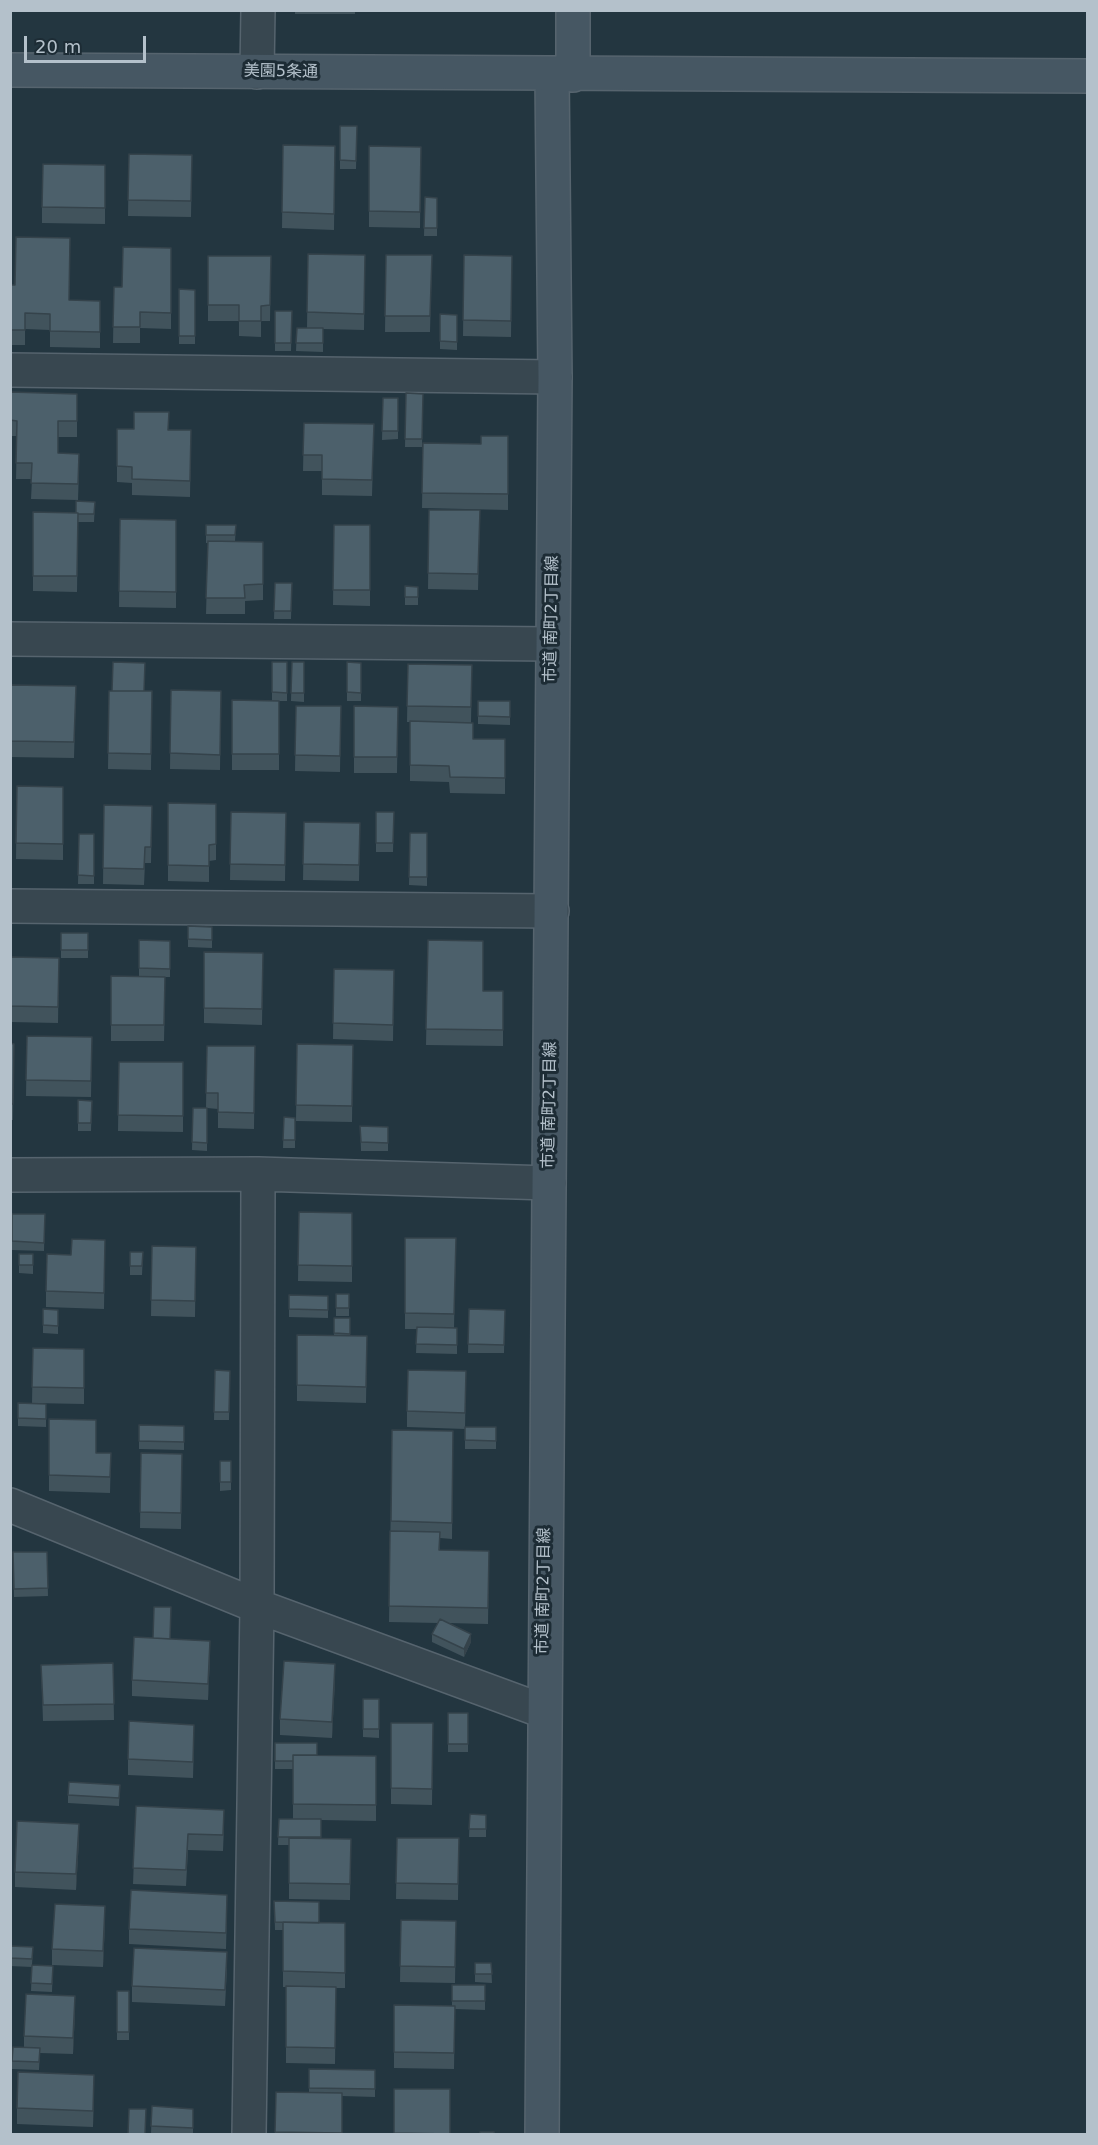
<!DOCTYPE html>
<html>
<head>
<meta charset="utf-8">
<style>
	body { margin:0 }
	#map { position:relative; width:1098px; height:2145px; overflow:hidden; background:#233640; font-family:"DejaVu Sans",sans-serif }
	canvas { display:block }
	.frame { position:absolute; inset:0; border:12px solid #b4c1cb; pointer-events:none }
	.scale { position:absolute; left:24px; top:36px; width:122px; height:27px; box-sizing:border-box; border:3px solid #b4c1cb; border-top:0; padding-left:8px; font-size:18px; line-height:21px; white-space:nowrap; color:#b4c1cb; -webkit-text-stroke:4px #1d2c35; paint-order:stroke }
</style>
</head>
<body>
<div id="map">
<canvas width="1098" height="2145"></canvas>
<div class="frame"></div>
<div class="scale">20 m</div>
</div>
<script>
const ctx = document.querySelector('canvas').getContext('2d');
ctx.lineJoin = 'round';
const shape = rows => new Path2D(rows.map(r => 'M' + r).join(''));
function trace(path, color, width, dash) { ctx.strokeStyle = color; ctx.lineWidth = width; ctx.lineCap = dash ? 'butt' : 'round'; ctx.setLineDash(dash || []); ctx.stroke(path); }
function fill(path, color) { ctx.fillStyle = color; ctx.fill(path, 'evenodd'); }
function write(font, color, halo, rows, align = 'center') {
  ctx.font = font + ' "DejaVu Sans","Noto Sans JP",sans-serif'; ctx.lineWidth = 6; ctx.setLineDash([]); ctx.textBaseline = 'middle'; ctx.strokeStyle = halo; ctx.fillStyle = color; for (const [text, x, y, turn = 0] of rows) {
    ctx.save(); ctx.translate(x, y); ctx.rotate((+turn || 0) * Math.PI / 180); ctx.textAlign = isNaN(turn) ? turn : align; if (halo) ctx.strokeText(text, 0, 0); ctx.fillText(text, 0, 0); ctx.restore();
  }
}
const street = shape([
	[257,72,258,10],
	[10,370,555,377],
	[10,639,552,644],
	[10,906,552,911],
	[10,1175,258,1174,549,1183],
	[10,1505,257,1606,543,1711],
	[249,2134,257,1606,258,1174]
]);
const secondary = shape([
	[573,10,573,75],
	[10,70,1088,76],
	[542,2134,555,377,552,75]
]);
const wall = shape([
	[295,10,355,10,355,14,295,14],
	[340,126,357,126,356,169,340,169],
	[283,145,335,146,334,230,282,228],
	[369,146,421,147,420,228,369,227],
	[129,154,192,155,191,217,128,216],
	[105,165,105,224,42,223,42,207],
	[425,197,437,198,437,236,424,236],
	[171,248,171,329,140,328,140,343,113,343,114,287,122,287],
	[308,254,365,255,364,330,323,329,323,352,296,351,297,328,307,328],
	[386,255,432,255,430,332,385,332],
	[464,255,512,256,511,337,463,336],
	[208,256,271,256,270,321,261,321,261,337,239,336,239,321,208,321],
	[10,285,69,300,100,301,100,348,50,347,50,330,25,329,25,345,10,345],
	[179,289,195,290,195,344,179,344],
	[275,311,292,311,291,351,275,351],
	[440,314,457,315,457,350,440,349],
	[10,392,77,394,77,437,58,437,58,453,79,469,78,500,31,499,32,479,16,479,17,436,10,436],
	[406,393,423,394,422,447,405,447],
	[383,398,398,398,398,439,382,440],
	[304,423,374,424,372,496,322,495,322,471,303,471],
	[117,429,191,430,190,497,132,495,132,483,117,482],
	[508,436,508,510,422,508,423,443,481,444],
	[95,502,94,522,78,522,77,592,33,591,33,512,76,513],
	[429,510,480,510,478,590,428,589],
	[120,519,176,520,176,608,119,607],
	[206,525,236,525,235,541,263,542,263,600,245,601,245,614,206,614,208,543,206,543],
	[334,525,370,525,370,606,333,605],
	[275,583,292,583,291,619,274,619],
	[405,586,418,587,418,605,405,605],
	[272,662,287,662,287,701,272,701],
	[292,662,304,662,304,702,291,701],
	[347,662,361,663,361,701,347,701],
	[408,664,472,665,471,723,473,739,505,739,505,794,450,793,449,782,410,781,410,722,407,722],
	[10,685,76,686,74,758,10,757],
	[171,690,221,691,220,770,170,769],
	[109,691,152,691,151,770,108,769],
	[232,700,279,701,279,770,232,770],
	[478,701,510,701,510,725,478,724],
	[296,706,341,706,340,772,295,771],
	[354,706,398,707,397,773,354,773],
	[17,786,63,787,63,860,16,859],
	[168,803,216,804,216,860,209,861,209,882,168,881],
	[104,805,152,806,151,863,145,863,144,885,103,884],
	[231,812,286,813,285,881,230,880],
	[376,812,394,812,393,852,376,852],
	[304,822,360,823,359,881,303,880],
	[410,833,427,833,427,886,409,885],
	[79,834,94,834,94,884,78,884],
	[188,926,212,927,212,948,188,947],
	[61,933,88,933,88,958,61,958],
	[139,940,170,941,170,977,143,977,165,993,164,1041,111,1041,111,976,139,976],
	[428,940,483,991,503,991,503,1046,426,1045],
	[204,952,263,953,262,1025,204,1023],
	[10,957,59,958,58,1023,10,1022],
	[334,969,394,970,393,1041,333,1039],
	[27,1036,92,1037,91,1097,26,1096],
	[10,1043,14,1044,13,1120,10,1120],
	[297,1044,353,1045,352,1122,296,1121],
	[207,1046,255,1046,254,1129,218,1128,218,1109,207,1108,207,1151,192,1150,193,1108,206,1108],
	[119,1062,183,1062,183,1132,118,1131],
	[78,1100,92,1101,91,1131,78,1131],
	[284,1117,295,1118,295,1148,283,1148],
	[360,1126,388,1127,388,1151,361,1151],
	[299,1212,352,1213,352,1282,298,1281],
	[12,1214,45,1214,44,1251,12,1250],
	[405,1238,456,1238,454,1328,457,1328,457,1354,416,1353,417,1329,405,1329],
	[105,1240,104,1309,46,1307,46,1291,71,1255],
	[152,1246,196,1247,195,1317,151,1316],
	[130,1252,143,1252,142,1275,130,1275],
	[19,1254,33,1254,33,1274,19,1273],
	[336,1294,349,1294,349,1316,336,1316],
	[289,1295,328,1296,328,1318,289,1317],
	[43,1309,58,1310,58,1334,43,1333],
	[469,1309,505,1310,504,1353,468,1353],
	[334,1318,350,1318,350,1336,367,1336,366,1403,297,1401,297,1335,334,1335],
	[33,1348,84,1349,84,1404,32,1403],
	[215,1370,230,1371,229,1420,214,1420],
	[466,1371,465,1429,407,1427,407,1411],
	[18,1403,46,1404,46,1427,18,1426],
	[49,1419,96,1453,111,1453,110,1493,49,1491],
	[139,1425,184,1426,184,1450,139,1449],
	[465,1427,496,1427,496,1449,465,1449],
	[392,1430,453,1431,452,1539,440,1538,440,1550,489,1551,488,1624,448,1623,471,1642,464,1657,432,1642,432,1634,438,1623,389,1622],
	[141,1453,182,1454,181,1529,140,1528],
	[220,1461,231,1461,231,1490,220,1491],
	[13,1552,47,1552,48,1596,14,1597],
	[171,1639,210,1657,208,1700,132,1696,132,1680],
	[113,1663,114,1720,43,1721,41,1665],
	[335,1680,332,1738,280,1735,280,1719],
	[363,1699,379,1699,379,1738,363,1737],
	[448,1713,468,1713,468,1752,448,1752],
	[391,1723,433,1723,432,1805,391,1804],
	[194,1741,193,1778,128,1775,128,1759],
	[275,1743,317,1755,376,1756,376,1821,321,1820,321,1838,351,1839,350,1900,289,1899,289,1845,278,1845,279,1819,293,1819,293,1769,275,1769],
	[120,1785,119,1806,68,1803,68,1795],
	[136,1806,224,1826,223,1851,188,1850,186,1886,133,1884],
	[470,1814,486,1815,486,1837,469,1837],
	[397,1838,459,1838,458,1900,396,1899],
	[79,1840,76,1890,15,1887,15,1872],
	[274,1901,319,1923,345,1923,345,1988,336,1988,335,2064,286,2063,286,1987,283,1987,283,1930,275,1930],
	[227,1911,226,1949,129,1944,129,1929],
	[401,1920,456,1921,455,1983,400,1982],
	[105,1922,103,1967,52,1965,52,1949],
	[10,1946,33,1947,32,1965,53,1966,52,1992,31,1991,32,1967,10,1966],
	[475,1963,491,1963,492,1983,475,1982],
	[227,1968,225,2006,132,2002,132,1986],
	[452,1985,485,1985,485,2010,455,2009,454,2069,394,2068,394,2005,452,2006],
	[117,1991,129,1991,129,2040,117,2040],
	[75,2012,73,2054,40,2053,39,2070,12,2069,12,2061,24,2048,24,2036],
	[309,2069,375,2070,375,2097,342,2096,342,2134,275,2134,276,2092,309,2093],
	[394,2089,450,2134,394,2134],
	[94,2091,93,2127,17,2124,17,2108],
	[152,2106,193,2109,193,2134,151,2134]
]);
const shadedWall = shape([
	[471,1634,471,1642,464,1657,464,1649],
	[210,1641,210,1657,208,1700,208,1684],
	[335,1664,335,1680,332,1738,332,1722],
	[79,1824,79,1840,76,1890,76,1874],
	[105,1906,105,1922,103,1967,103,1951],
	[75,1996,75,2012,73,2054,73,2038],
	[94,2075,94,2091,93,2127,93,2111]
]);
const building = shape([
	[340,126,357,126,356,161,340,160,340,126],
	[283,145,335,146,334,214,282,212,283,145],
	[369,146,421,147,420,212,369,211,369,146],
	[129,154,192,155,191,201,128,200,129,154],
	[43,164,105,165,105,208,42,207,43,164],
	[425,197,437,198,437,228,424,228,425,197],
	[16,237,70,238,69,300,100,301,100,332,50,331,50,314,25,313,25,330,10,330,10,285,15,285,16,237],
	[123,247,171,248,171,313,140,312,140,327,113,327,114,287,122,287,123,247],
	[308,254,365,255,364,314,307,312,308,254],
	[386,255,432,255,430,316,385,316,386,255],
	[464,255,512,256,511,321,463,320,464,255],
	[208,256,271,256,270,305,261,306,261,321,239,321,239,305,208,305,208,256],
	[179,289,195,290,195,336,179,336,179,289],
	[275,311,292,311,291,343,275,343,275,311],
	[440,314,457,315,457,342,440,341,440,314],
	[297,328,323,328,323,343,296,343,297,328],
	[10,392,77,394,77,421,58,421,58,453,79,454,78,484,31,483,32,463,16,463,17,421,10,420,10,392],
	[406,393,423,394,422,439,405,439,406,393],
	[383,398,398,398,398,431,382,431,383,398],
	[134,412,169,412,168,430,191,430,190,481,132,479,132,467,117,466,117,429,134,429,134,412],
	[304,423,374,424,372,480,322,479,322,455,303,455,304,423],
	[481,436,508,436,508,494,422,493,423,443,481,444,481,436],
	[76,501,95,502,94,514,78,514,78,513,76,513,76,501],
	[429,510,480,510,478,574,428,573,429,510],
	[33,512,78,513,77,576,33,576,33,512],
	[120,519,176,520,176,592,119,591,120,519],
	[206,525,236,525,235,535,206,535,206,525],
	[334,525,370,525,370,590,333,590,334,525],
	[208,541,263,542,263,584,244,585,245,598,206,598,208,541],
	[275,583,292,583,291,611,274,611,275,583],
	[405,586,418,587,418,597,405,597,405,586],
	[113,662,145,663,144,691,112,691,113,662],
	[272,662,287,662,287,693,272,692,272,662],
	[292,662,304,662,304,693,291,693,292,662],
	[347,662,361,663,361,693,347,692,347,662],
	[408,664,472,665,471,707,407,706,408,664],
	[10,685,76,686,74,742,10,741,10,685],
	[171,690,221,691,220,755,170,753,171,690],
	[109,691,152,691,151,754,108,753,109,691],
	[232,700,279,701,279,754,232,754,232,700],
	[478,701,510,701,510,717,478,716,478,701],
	[296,706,341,706,340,756,295,755,296,706],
	[354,706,398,707,397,757,354,757,354,706],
	[410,721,473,723,473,739,505,739,505,778,450,777,449,766,410,765,410,721],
	[17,786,63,787,63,844,16,843,17,786],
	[168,803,216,804,216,844,209,845,209,866,168,865,168,803],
	[104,805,152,806,151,847,145,847,144,869,103,868,104,805],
	[231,812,286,813,285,865,230,864,231,812],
	[376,812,394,812,393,843,376,843,376,812],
	[304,822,360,823,359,865,303,864,304,822],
	[410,833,427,833,427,877,409,877,410,833],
	[79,834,94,834,94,876,78,875,79,834],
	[188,926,212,927,212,940,188,939,188,926],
	[61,933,88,933,88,950,61,950,61,933],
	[139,940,170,941,170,969,139,968,139,940],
	[428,940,483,941,483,991,503,991,503,1030,426,1029,428,940],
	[204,952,263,953,262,1009,204,1008,204,952],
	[10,957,59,958,58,1007,10,1006,10,957],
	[334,969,394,970,393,1025,333,1023,334,969],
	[111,976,165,977,164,1025,111,1025,111,976],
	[27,1036,92,1037,91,1081,26,1080,27,1036],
	[10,1043,14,1044,13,1104,10,1104,10,1043],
	[297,1044,353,1045,352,1106,296,1105,297,1044],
	[207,1046,255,1046,254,1113,218,1112,218,1093,206,1093,207,1046],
	[119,1062,183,1062,183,1116,118,1115,119,1062],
	[78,1100,92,1101,91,1123,78,1123,78,1100],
	[193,1108,207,1108,207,1143,192,1142,193,1108],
	[284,1117,295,1118,295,1140,283,1140,284,1117],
	[360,1126,388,1127,388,1143,361,1142,360,1126],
	[299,1212,352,1213,352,1266,298,1265,299,1212],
	[12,1214,45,1214,44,1243,12,1241,12,1214],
	[405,1238,456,1238,454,1314,405,1313,405,1238],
	[72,1239,105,1240,104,1293,46,1291,47,1254,71,1255,72,1239],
	[152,1246,196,1247,195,1301,151,1300,152,1246],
	[130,1252,143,1252,142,1266,130,1266,130,1252],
	[19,1254,33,1254,33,1265,19,1265,19,1254],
	[336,1294,349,1294,349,1308,336,1308,336,1294],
	[289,1295,328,1296,328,1310,289,1309,289,1295],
	[43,1309,58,1310,58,1326,43,1325,43,1309],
	[469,1309,505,1310,504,1345,468,1344,469,1309],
	[334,1318,350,1318,350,1334,334,1333,334,1318],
	[417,1327,457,1328,457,1345,416,1344,417,1327],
	[297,1335,367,1336,366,1387,297,1385,297,1335],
	[33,1348,84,1349,84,1388,32,1387,33,1348],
	[215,1370,230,1371,229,1412,214,1412,215,1370],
	[408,1370,466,1371,465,1413,407,1411,408,1370],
	[18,1403,46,1404,46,1419,18,1418,18,1403],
	[49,1419,96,1420,96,1453,111,1453,110,1477,49,1475,49,1419],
	[139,1425,184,1426,184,1442,139,1441,139,1425],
	[465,1427,496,1427,496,1441,465,1440,465,1427],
	[392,1430,453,1431,452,1523,391,1521,392,1430],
	[141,1453,182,1454,181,1513,140,1512,141,1453],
	[220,1461,231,1461,231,1482,220,1482,220,1461],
	[390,1531,440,1532,439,1550,489,1551,488,1608,389,1606,390,1531],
	[13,1552,47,1552,48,1588,14,1589,13,1552],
	[154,1607,171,1607,170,1639,153,1638,154,1607],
	[440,1619,471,1634,464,1649,432,1634,440,1619],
	[134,1637,210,1641,208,1684,132,1680,134,1637],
	[284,1661,335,1664,332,1722,280,1719,284,1661],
	[113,1663,114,1704,43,1705,41,1665,113,1663],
	[363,1699,379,1699,379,1729,363,1729,363,1699],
	[448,1713,468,1713,468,1744,448,1744,448,1713],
	[129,1721,194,1725,193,1762,128,1759,129,1721],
	[391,1723,433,1723,432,1789,391,1788,391,1723],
	[275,1743,317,1743,317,1755,293,1755,293,1761,275,1761,275,1743],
	[293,1755,376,1756,376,1805,293,1804,293,1755],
	[69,1782,120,1785,119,1798,68,1795,69,1782],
	[136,1806,224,1810,223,1835,188,1834,186,1870,133,1868,136,1806],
	[470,1814,486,1815,486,1829,469,1829,470,1814],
	[279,1819,321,1819,321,1837,278,1837,279,1819],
	[17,1821,79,1824,76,1874,15,1872,17,1821],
	[289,1838,351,1839,350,1884,289,1883,289,1838],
	[397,1838,459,1838,458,1884,396,1883,397,1838],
	[131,1890,227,1895,226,1933,129,1929,131,1890],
	[274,1901,319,1902,319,1923,275,1922,274,1901],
	[55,1904,105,1906,103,1951,52,1949,55,1904],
	[401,1920,456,1921,455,1967,400,1966,401,1920],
	[283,1922,345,1923,345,1973,283,1971,283,1922],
	[10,1946,33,1947,32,1959,10,1958,10,1946],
	[134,1948,227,1952,225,1990,132,1986,134,1948],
	[475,1963,491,1963,492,1974,475,1974,475,1963],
	[32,1965,53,1966,52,1984,31,1983,32,1965],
	[452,1985,485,1985,485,2001,452,2001,452,1985],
	[286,1986,336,1987,335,2048,286,2047,286,1986],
	[117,1991,129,1991,129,2032,117,2032,117,1991],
	[26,1994,75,1996,73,2038,24,2036,26,1994],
	[394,2005,455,2006,454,2053,394,2052,394,2005],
	[13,2047,40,2048,39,2062,12,2061,13,2047],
	[309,2069,375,2070,375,2089,309,2088,309,2069],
	[18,2072,94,2075,93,2111,17,2108,18,2072],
	[394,2089,450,2089,450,2134,394,2133,394,2089],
	[276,2092,342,2093,342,2133,275,2132,276,2092],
	[152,2106,193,2109,193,2128,151,2126,152,2106],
	[129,2109,146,2109,145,2134,128,2134,129,2109],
	[480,2132,494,2132,494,2134,480,2134,480,2132]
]);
const streetNames = [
	["美園5条通",281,72,1],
	["市道 南町2丁目線",552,619,-89],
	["市道 南町2丁目線",550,1105,-89],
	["市道 南町2丁目線",544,1591,-89]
];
trace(street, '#56646e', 36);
trace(secondary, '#56646e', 36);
trace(street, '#384750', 33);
trace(secondary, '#465763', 33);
fill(wall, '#41535c');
fill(shadedWall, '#35434b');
fill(building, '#4c606b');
trace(building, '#35434b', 1.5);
write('16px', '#b4c1cb', '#1d2c35', streetNames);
</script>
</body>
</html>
